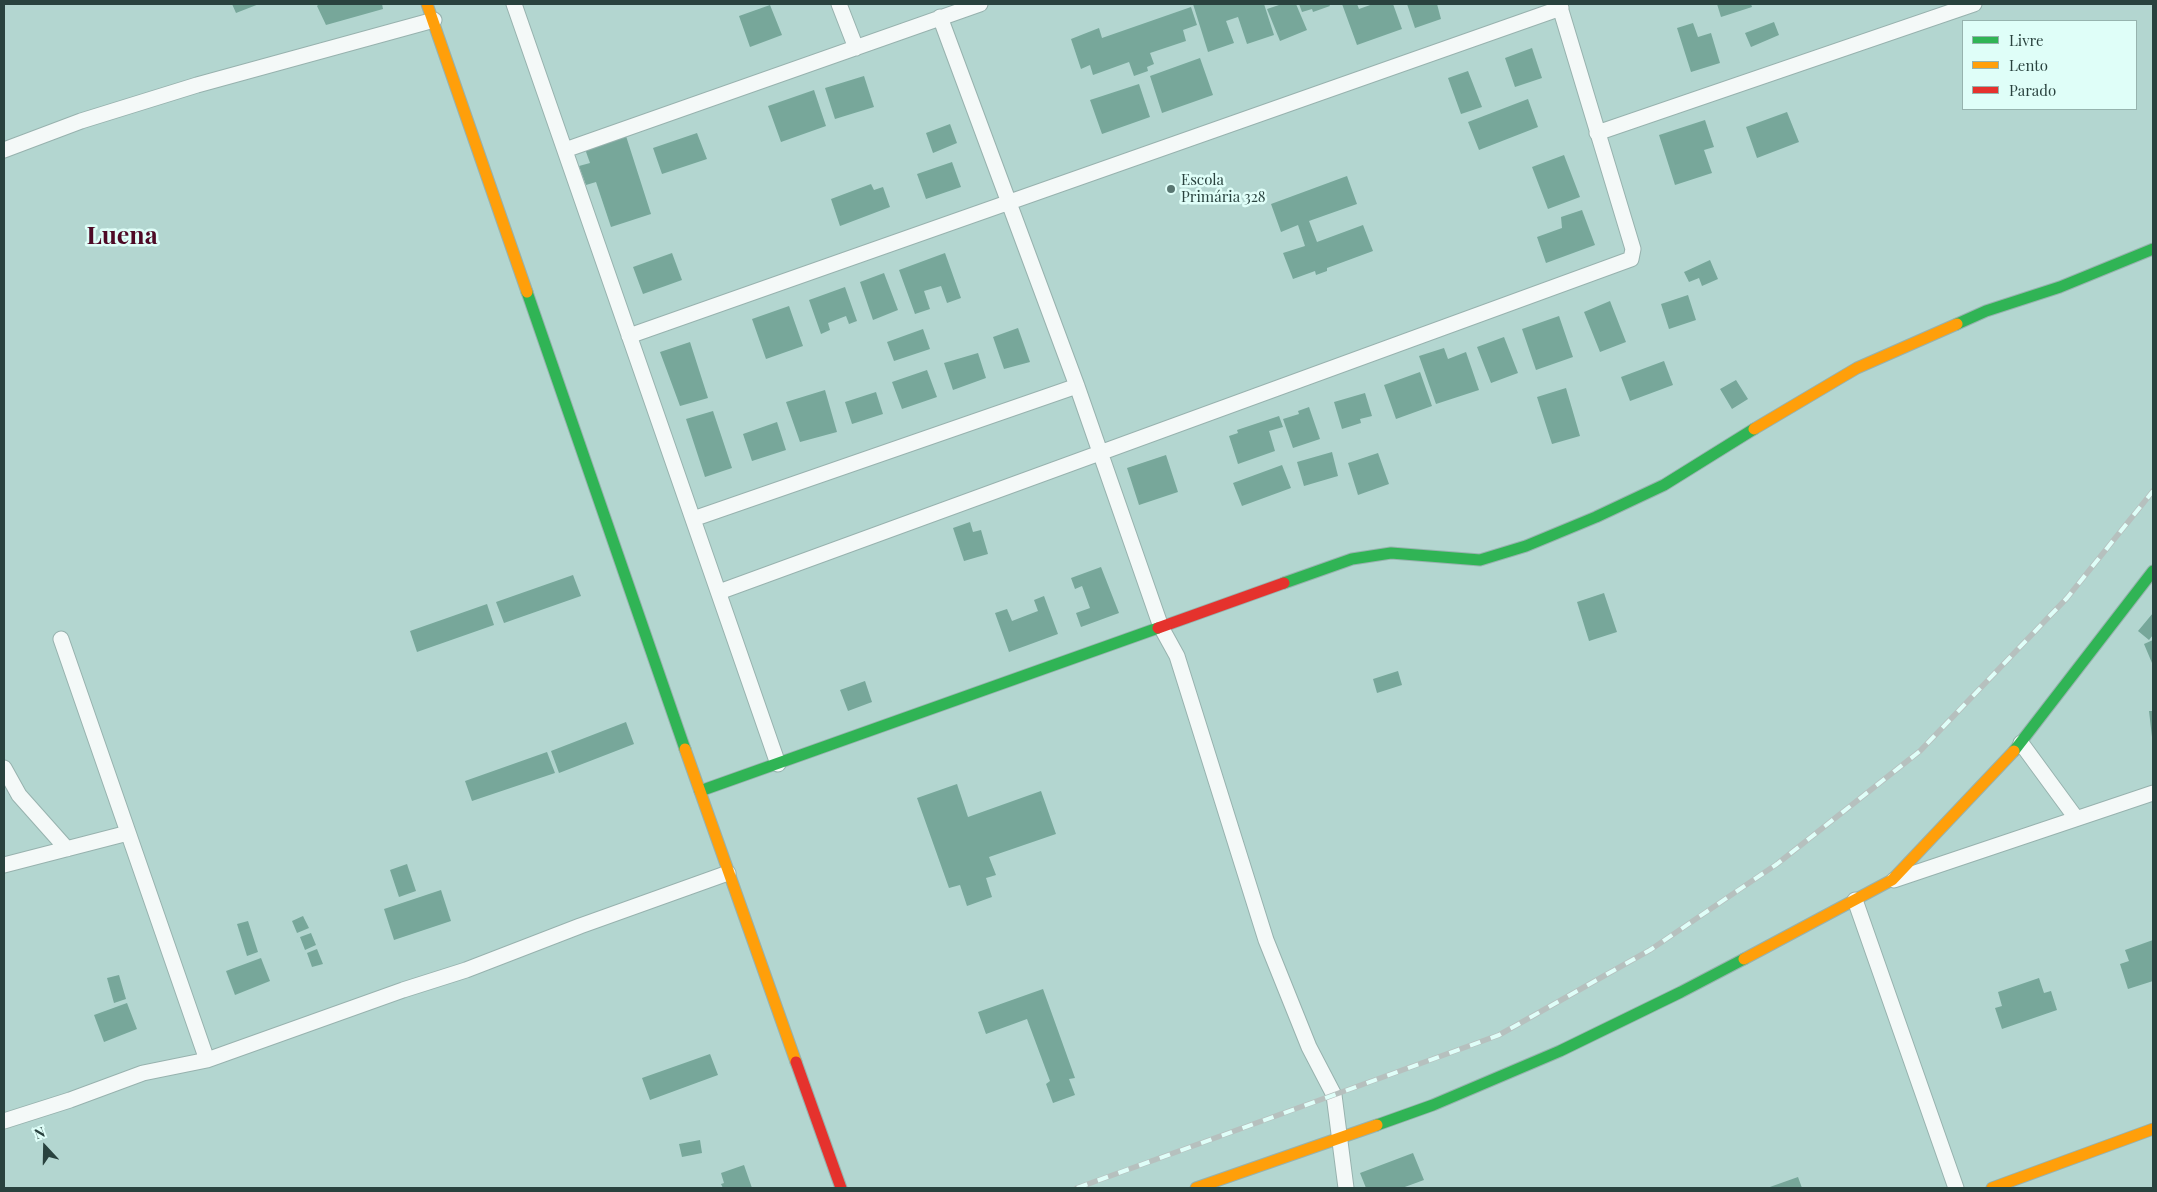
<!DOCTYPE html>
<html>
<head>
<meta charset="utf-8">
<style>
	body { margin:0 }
	#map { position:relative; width:2157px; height:1192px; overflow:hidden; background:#b3d6d0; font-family:"Playfair Display",serif }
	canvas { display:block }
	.frame { position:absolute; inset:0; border:5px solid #29423e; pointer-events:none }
	.legend { position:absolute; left:1962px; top:20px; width:175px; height:90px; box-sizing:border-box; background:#dffef8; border:1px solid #96b3ae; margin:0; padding:6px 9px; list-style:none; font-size:15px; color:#29423e }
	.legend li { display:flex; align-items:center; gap:10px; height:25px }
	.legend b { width:25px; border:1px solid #96b3ae }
	.north { position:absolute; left:20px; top:1122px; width:50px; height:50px; -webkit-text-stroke:4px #dffef8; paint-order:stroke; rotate:339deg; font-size:14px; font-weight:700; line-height:20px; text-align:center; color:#29423e }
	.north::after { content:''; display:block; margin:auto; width:18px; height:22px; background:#29423e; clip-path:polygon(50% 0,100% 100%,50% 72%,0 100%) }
</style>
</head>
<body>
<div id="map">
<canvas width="2157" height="1192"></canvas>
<div class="frame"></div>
<ul class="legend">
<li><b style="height:6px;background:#30b455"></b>Livre</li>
<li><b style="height:6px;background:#ff9f0a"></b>Lento</li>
<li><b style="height:6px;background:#e5322d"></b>Parado</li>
</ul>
<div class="north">N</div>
</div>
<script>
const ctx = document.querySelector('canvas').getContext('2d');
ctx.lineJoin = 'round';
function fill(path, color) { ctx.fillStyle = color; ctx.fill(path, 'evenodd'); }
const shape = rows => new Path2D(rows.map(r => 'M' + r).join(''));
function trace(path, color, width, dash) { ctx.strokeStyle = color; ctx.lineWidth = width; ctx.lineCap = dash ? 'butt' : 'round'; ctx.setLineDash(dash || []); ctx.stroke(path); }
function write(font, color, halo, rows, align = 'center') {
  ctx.font = font + ' "Playfair Display",serif'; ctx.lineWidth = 5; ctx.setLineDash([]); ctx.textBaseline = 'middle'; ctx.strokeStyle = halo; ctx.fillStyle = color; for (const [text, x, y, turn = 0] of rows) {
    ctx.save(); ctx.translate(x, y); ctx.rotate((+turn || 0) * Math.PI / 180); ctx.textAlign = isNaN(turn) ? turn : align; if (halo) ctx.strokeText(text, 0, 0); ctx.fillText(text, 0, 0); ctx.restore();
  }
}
const building = shape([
	[232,4,259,4,236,13],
	[319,4,382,4,383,9,326,25,317,6],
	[1193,4,1264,4,1274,35,1247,44,1238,17,1226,21,1234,43,1208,52],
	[1282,4,1296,4,1307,30,1280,41,1267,9],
	[1299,4,1329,4,1330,6,1313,12,1312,9,1302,12],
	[1342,4,1357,4,1359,9,1373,4,1393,4,1402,29,1357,45],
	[1407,4,1437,4,1441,19,1415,28],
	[1717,4,1751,4,1752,7,1721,17],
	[770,5,782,35,750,47,739,16],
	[1191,7,1197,25,1183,30,1186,41,1150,53,1154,64,1147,67,1148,71,1134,76,1129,62,1093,75,1090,65,1081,69,1071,39,1099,28,1102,38],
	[1774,22,1779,35,1751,47,1745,33],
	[1693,23,1698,37,1711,33,1720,63,1691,72,1677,28],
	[1532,48,1542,78,1515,87,1505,58],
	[1200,58,1213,95,1162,113,1150,76],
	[1468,71,1482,107,1461,114,1448,78],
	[864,76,874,107,835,119,825,88],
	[1139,84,1150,117,1102,134,1090,100],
	[814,90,826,126,781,142,768,106],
	[1528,99,1538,127,1479,150,1468,122],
	[1787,112,1799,142,1757,158,1746,127],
	[1705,120,1714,147,1704,150,1712,173,1675,185,1659,135],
	[950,124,957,143,933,153,926,133],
	[697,133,707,159,662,174,653,148],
	[626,136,651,214,611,227,596,182,586,185,579,166,590,163,585,149],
	[1564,155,1580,197,1548,209,1532,167],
	[952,162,961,187,926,199,917,174],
	[1347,176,1357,204,1309,221,1317,242,1363,225,1373,251,1327,268,1327,271,1316,275,1315,271,1293,279,1283,253,1305,246,1298,225,1281,232,1271,204],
	[871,184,874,190,883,187,890,207,840,226,831,199],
	[1582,210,1595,245,1546,263,1537,237,1562,228,1561,217],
	[672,253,682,280,643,294,633,267],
	[945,253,961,298,947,303,941,286,924,291,930,309,915,314,899,270],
	[1710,260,1718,279,1702,286,1699,278,1689,282,1684,272],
	[884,273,898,310,873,320,860,282],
	[845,287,857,321,849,324,846,316,828,323,830,330,821,334,809,300],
	[1688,295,1696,320,1669,329,1661,304],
	[1610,301,1626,342,1600,352,1584,312],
	[789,306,803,346,766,359,752,319],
	[1559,316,1573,357,1536,370,1522,329],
	[1018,328,1030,362,1004,369,993,337],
	[923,329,930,349,894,361,887,342],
	[1504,337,1518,373,1491,383,1477,347],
	[690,342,708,398,680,406,660,352],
	[1444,348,1448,359,1466,352,1479,390,1436,404,1419,356],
	[978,353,986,378,953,390,944,363],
	[1664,361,1673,385,1630,401,1621,377],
	[927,370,937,397,902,409,892,382],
	[1420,372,1432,406,1396,419,1384,385],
	[1736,380,1748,399,1732,409,1720,389],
	[1566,388,1580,436,1552,444,1537,397],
	[825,390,837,432,800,442,786,402],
	[876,392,883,414,852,424,845,402],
	[1365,393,1372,416,1360,419,1361,423,1342,429,1334,402],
	[1309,407,1320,439,1293,448,1283,419,1299,414,1298,411],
	[713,411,732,468,705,477,686,419],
	[1279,416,1283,427,1269,431,1275,451,1238,464,1229,436,1238,433,1237,430],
	[777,422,786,450,752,461,743,434],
	[1332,452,1338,476,1304,486,1297,462],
	[1378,453,1389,484,1358,495,1348,463],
	[1166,455,1178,492,1139,505,1127,468],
	[1282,465,1291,488,1242,506,1233,483],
	[970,522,973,532,981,530,988,554,964,561,953,528],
	[1101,567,1119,613,1081,627,1076,613,1090,608,1082,586,1075,589,1071,578],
	[573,575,581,596,504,623,496,602],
	[1604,593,1617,632,1589,641,1577,602],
	[1044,596,1058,634,1009,652,995,613,1007,609,1012,621,1038,611,1034,600],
	[487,604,494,625,417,652,410,631],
	[2153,613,2153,635,2149,640,2138,631],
	[2153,640,2153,663,2152,663,2144,644],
	[1398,671,1402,685,1377,693,1373,679],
	[865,681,872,702,848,711,840,690],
	[2149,711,2153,711,2153,736,2152,737],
	[626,722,634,744,559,773,551,751],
	[547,752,555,773,472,801,465,781],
	[957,784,968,817,1041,791,1056,834,989,857,996,875,986,878,992,897,967,906,960,885,949,888,917,798],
	[407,864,416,891,399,897,390,870],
	[441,890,451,921,394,940,384,909],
	[303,916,309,928,297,933,292,921],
	[248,921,258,952,247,956,237,924],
	[311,933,316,945,305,950,300,937],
	[2153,940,2153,981,2128,989,2120,964,2129,961,2125,950],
	[317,949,323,964,312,967,307,953],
	[261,958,270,981,235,995,226,971],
	[119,975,126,999,114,1003,107,978],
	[2039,978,2044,993,2051,991,2057,1010,2002,1029,1995,1008,2002,1006,1998,992],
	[1043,989,1075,1078,1069,1079,1075,1095,1053,1103,1046,1084,1050,1081,1027,1019,986,1034,978,1012],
	[127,1003,137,1029,104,1042,94,1015],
	[710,1054,718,1075,650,1100,642,1078],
	[700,1140,702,1153,682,1157,679,1144],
	[1413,1153,1424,1180,1402,1188,1366,1188,1360,1173],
	[744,1165,752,1188,723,1188,721,1184,724,1183,721,1173],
	[1798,1177,1802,1188,1767,1188]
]);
const street = shape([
	[514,4,778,764],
	[839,4,856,48],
	[940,17,1077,386,1161,627,1177,656,1266,940,1309,1047,1334,1095,1346,1188],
	[1597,133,1974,4],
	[4,150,81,121,197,85,434,20],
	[565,150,980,4],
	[629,336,1561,8],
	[693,519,1077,386],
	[719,592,1631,259,1633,249,1559,4],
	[61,639,207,1060],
	[2021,743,2076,818],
	[4,768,19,795,67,849],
	[4,865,128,833],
	[1894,880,2153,793],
	[1855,900,1956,1188],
	[4,1121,70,1100,143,1073,207,1060,403,990,466,970,580,926,728,873]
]);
const fast = shape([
	[527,292,685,749],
	[1957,324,1986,311,2060,287,2153,249],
	[1284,583,1352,559,1391,553,1480,560,1526,546,1596,517,1664,485,1754,429],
	[2014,751,2153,571],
	[700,791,1158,628],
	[1377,1125,1433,1105,1560,1051,1681,992,1744,959]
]);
const slow = shape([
	[427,4,527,292],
	[1754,429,1857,368,1957,324],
	[685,749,796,1062],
	[1744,959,1892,880,2014,751],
	[1196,1188,1377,1125],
	[1992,1188,2153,1129]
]);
const jam = shape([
	[1158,628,1284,583],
	[796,1062,841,1188]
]);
const rail = shape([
	[1077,1188,1499,1035,1650,950,1777,864,1920,751,2067,598,2153,491]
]);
const markers = [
	[1171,189,5,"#597671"]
];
const poiNames = [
	["Escola",1181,180],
	["Primária 328",1181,197]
];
const townNames = [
	["Luena",122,236]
];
fill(building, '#77a79a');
trace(street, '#97b2ae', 17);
trace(fast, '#97b2ae', 13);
trace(slow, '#97b2ae', 13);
trace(jam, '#97b2ae', 13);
trace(street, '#f4f9f8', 15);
trace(fast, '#30b455', 11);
trace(slow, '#ff9f0a', 11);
trace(jam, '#e5322d', 11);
trace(rail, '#b6c0be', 5.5);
trace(rail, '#dffef8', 4, [11]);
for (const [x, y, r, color] of markers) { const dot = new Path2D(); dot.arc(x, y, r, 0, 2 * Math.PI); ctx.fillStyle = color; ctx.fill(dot); trace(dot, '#dffef8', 2); }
write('15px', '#29423e', '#dffef8', poiNames, 'left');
write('bold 25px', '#4e0a25', '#dffef8', townNames);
</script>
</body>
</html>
